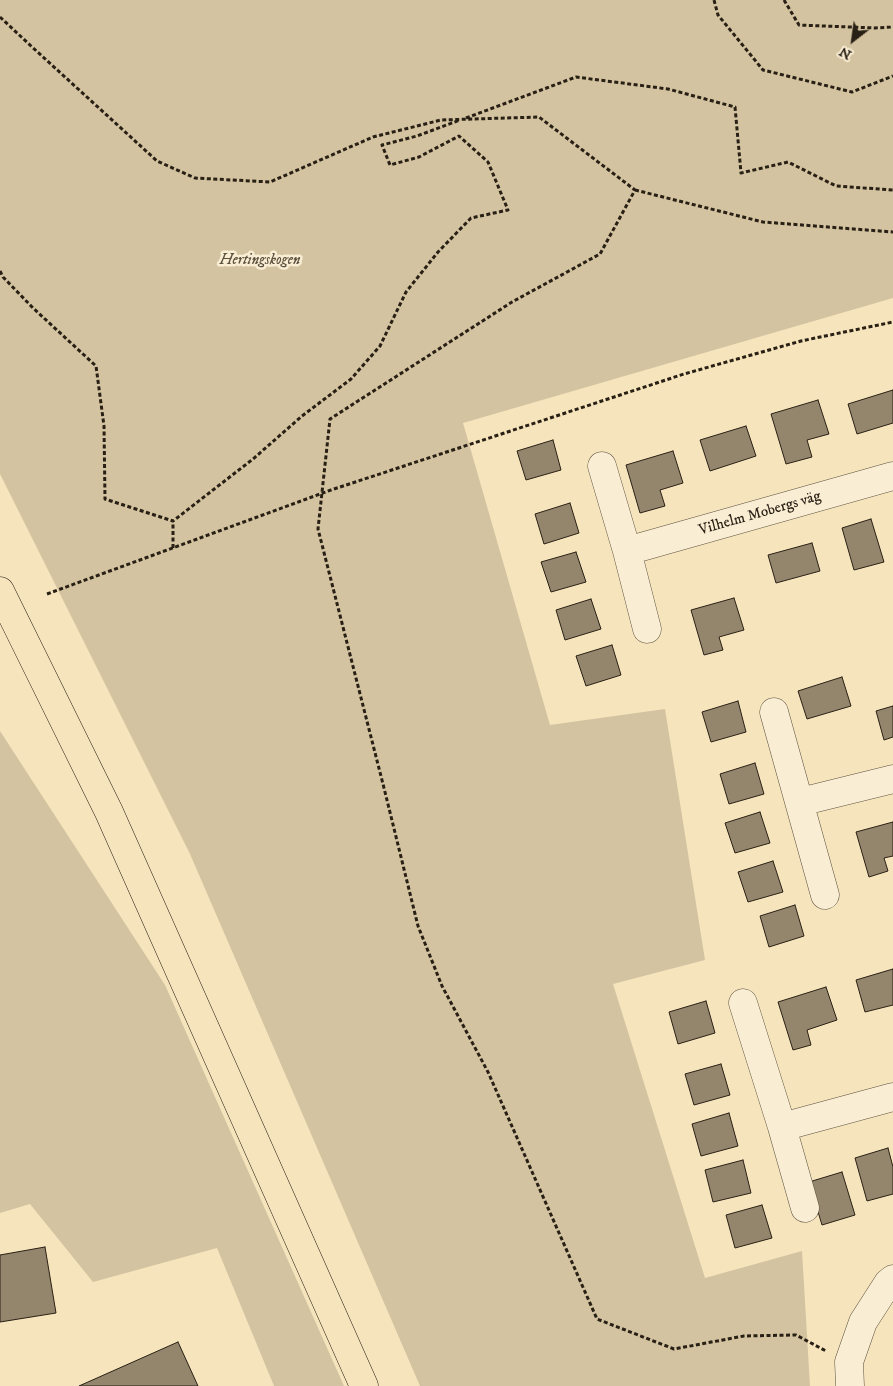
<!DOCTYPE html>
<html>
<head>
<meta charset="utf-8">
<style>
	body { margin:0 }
	#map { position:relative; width:893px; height:1386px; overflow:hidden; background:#f6e4bc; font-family:"IM FELL DW Pica",serif }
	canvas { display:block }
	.north { position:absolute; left:828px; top:15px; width:50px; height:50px; -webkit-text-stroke:4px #f9edd3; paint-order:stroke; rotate:210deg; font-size:14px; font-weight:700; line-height:20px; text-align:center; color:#292015 }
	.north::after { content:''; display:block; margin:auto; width:18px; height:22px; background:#292015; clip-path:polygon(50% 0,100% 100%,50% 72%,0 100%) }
</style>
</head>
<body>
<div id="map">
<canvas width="893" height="1386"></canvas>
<div class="north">N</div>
</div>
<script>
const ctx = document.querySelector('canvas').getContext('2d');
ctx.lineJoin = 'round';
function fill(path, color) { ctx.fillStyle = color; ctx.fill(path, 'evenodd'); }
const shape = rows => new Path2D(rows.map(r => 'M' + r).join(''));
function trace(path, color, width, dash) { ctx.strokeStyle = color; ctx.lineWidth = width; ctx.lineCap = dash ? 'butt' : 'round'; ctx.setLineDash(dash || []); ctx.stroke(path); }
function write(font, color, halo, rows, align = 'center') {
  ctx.font = font + ' "IM FELL DW Pica",serif'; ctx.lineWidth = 5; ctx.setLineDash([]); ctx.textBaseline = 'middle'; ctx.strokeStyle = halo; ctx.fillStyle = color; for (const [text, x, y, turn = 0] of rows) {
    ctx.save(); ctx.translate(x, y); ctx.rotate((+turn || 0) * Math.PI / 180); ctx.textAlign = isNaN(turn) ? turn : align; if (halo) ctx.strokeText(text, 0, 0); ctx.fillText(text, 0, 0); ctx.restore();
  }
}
const green = shape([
	[0,0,893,0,893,298,463,423,550,725,665,709,705,960,613,984,705,1278,802,1251,810,1386,420,1386,190,854,0,474],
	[0,731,165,985,344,1386,274,1386,217,1248,93,1282,30,1204,0,1213]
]);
const building = shape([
	[893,390,893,423,857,434,848,404,893,390],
	[818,400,829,434,807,440,812,457,786,464,771,414,818,400],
	[746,426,756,456,710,471,700,440,746,426],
	[553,440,561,470,526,480,517,451,553,440],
	[673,451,683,483,660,490,665,506,640,513,626,465,673,451],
	[570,503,579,533,544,544,535,514,570,503],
	[871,519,884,562,854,570,842,528,871,519],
	[812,543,820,571,776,583,768,555,812,543],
	[576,552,586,582,551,592,541,562,576,552],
	[734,598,744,630,719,637,723,650,704,655,691,610,734,598],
	[591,599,601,629,565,640,556,610,591,599],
	[612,645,621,675,586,686,576,656,612,645],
	[842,677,851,706,807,719,798,691,842,677],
	[738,701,746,732,711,742,702,712,738,701],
	[893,706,893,737,884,740,876,711,893,706],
	[755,763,764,794,729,804,720,774,755,763],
	[760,812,770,843,735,853,725,823,760,812],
	[893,822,893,856,884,858,888,871,869,877,856,832,893,822],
	[773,861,783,892,748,902,738,872,773,861],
	[795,905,804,936,769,947,760,916,795,905],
	[893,969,893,1005,865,1012,856,980,893,969],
	[826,987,837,1020,807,1030,811,1045,793,1050,778,1002,826,987],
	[706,1001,715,1033,678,1044,669,1012,706,1001],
	[721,1064,730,1095,694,1105,685,1074,721,1064],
	[729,1113,738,1146,701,1156,692,1124,729,1113],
	[888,1148,893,1167,893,1194,867,1201,855,1158,888,1148],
	[743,1160,751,1193,713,1202,705,1170,743,1160],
	[842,1172,855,1215,822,1225,809,1182,842,1172],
	[762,1205,772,1238,735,1248,726,1215,762,1205],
	[45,1247,56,1313,0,1322,0,1255,45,1247],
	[178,1342,198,1386,79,1386,178,1342]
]);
const path = shape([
	[714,0,718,15,763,70,852,92,893,76],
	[784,0,799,25,875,28,893,27],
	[0,17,31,46,157,161,195,178,270,182,373,137,441,120,539,117,635,190,600,254,512,302,330,419,318,529,384,788,418,926,442,986,488,1072,597,1319,674,1349,744,1336,796,1335,826,1351],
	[466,118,576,77,668,89,735,107,741,173,788,162,836,186,893,190],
	[635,190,763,222,893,232],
	[0,271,3,277,33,308,96,366,104,426,105,499,173,521,253,459,302,416,351,379,380,346,406,292,438,252,471,218,508,210,488,162,459,136,419,157,390,165,382,145,417,136,460,120],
	[173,548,173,521],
	[47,594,331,490,684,374,801,341,893,322]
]);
const minor = shape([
	[602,466,627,551,647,629],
	[627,551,893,476],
	[774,712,825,895],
	[800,802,893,779],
	[743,1003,782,1127,805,1208],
	[782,1127,893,1097],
	[850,1386,849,1362,863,1322,888,1283,893,1279]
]);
const major = shape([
	[0,591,109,812,364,1386]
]);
const parkNames = [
	["Hertingskogen",260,261]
];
const streetNames = [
	["Vilhelm Mobergs väg",760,514,-16]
];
fill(green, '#d3c3a0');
fill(building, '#94866c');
trace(building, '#292015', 1);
trace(minor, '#5c513f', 29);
trace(major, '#292015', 29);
trace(path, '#292015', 3, [4, 2.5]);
trace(minor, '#f9edd3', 28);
trace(major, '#f6e4bc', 28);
write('italic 15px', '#5c513f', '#f9edd3', parkNames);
write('15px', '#292015', '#f9edd3', streetNames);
</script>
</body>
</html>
